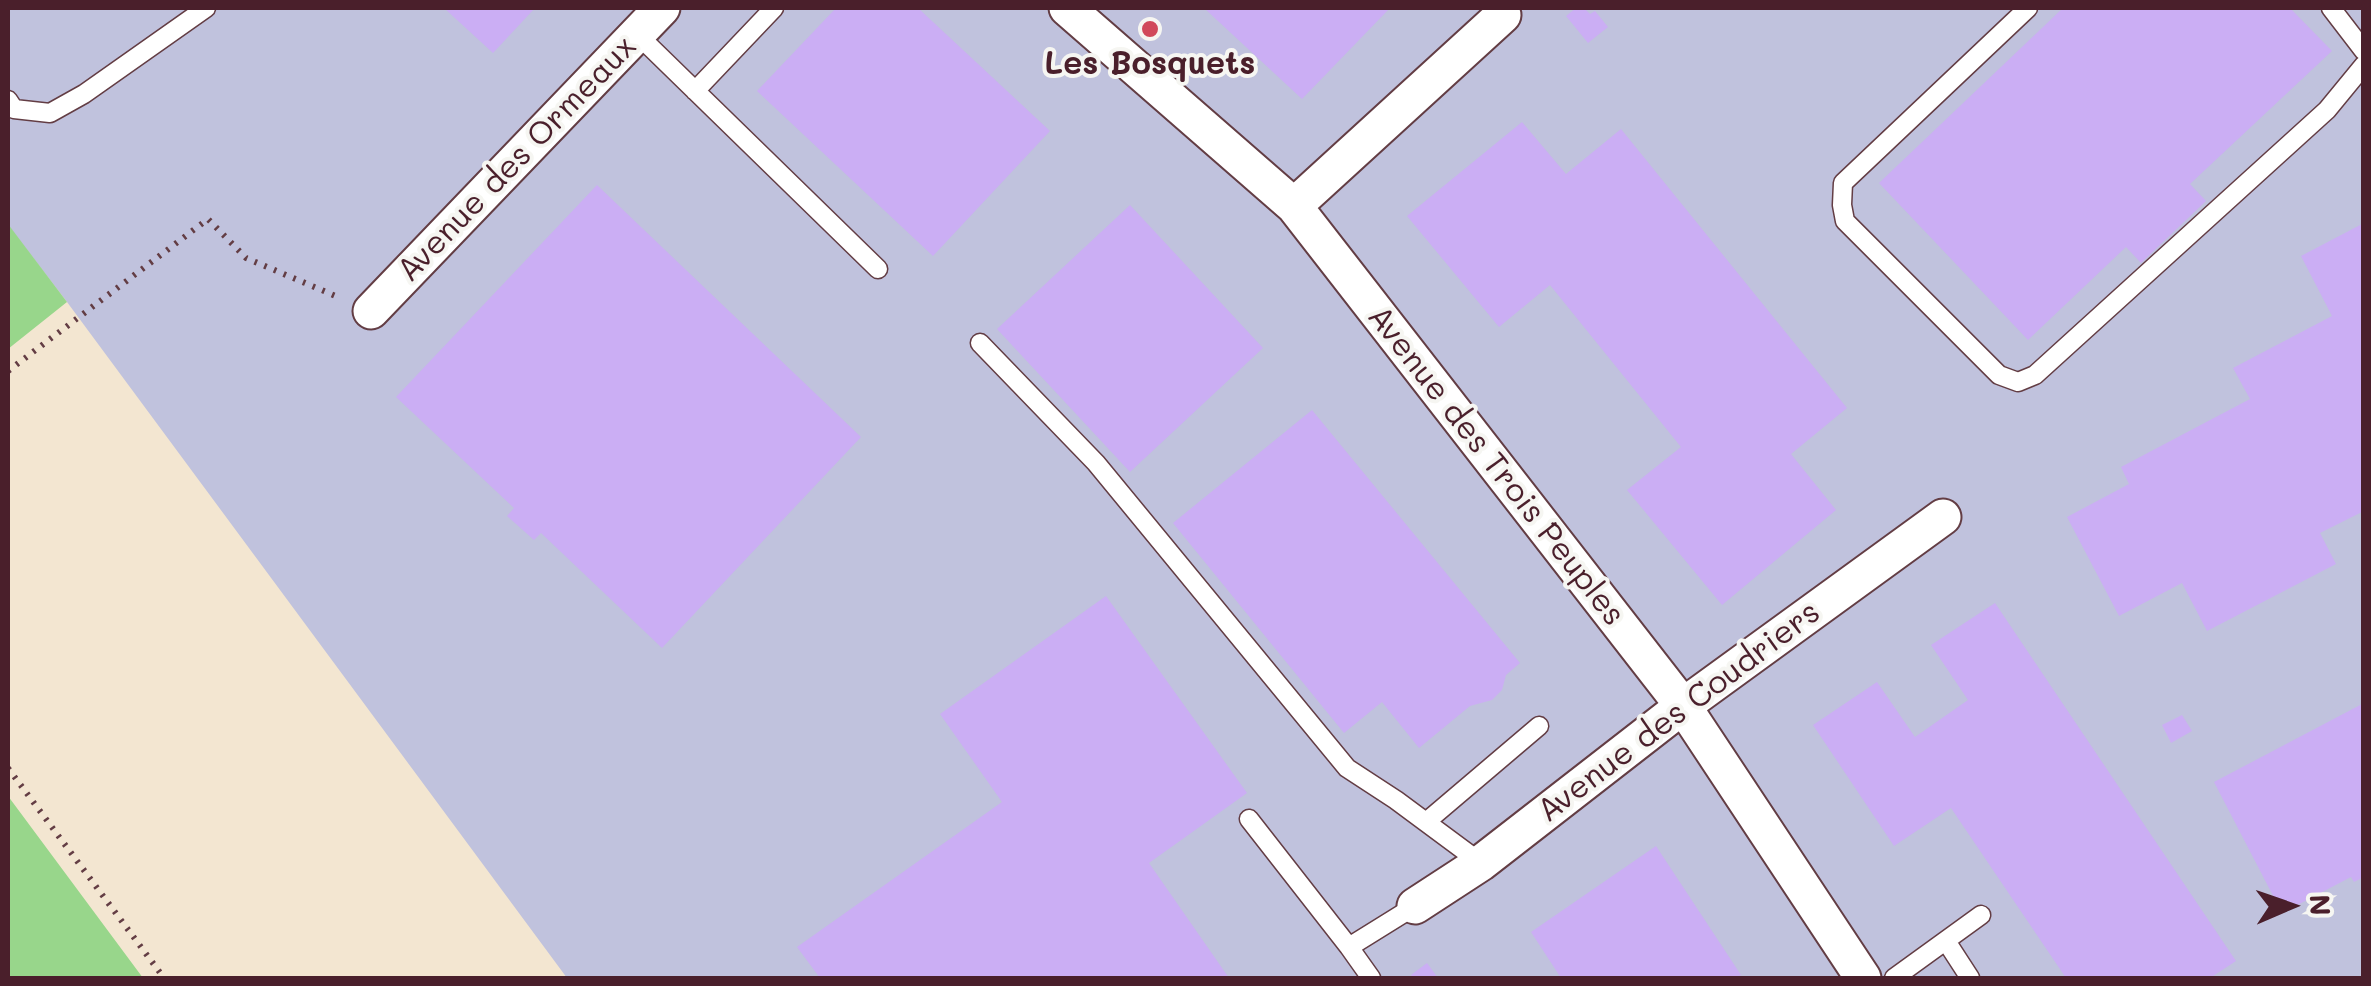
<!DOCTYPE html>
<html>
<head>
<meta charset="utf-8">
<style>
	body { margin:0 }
	#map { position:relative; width:2371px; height:986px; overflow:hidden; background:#f3e6d1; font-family:Mali,sans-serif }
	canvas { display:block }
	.frame { position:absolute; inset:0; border:10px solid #4a1f2b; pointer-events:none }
	.north { position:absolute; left:2241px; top:856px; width:100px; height:100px; -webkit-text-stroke:8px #f6f6f2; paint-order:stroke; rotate:88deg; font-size:28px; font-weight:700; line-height:40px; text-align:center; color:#4a1f2b }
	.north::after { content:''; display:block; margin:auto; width:35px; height:45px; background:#4a1f2b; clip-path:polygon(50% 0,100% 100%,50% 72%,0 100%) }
</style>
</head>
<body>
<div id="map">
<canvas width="2371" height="986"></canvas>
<div class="frame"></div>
<div class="north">N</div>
</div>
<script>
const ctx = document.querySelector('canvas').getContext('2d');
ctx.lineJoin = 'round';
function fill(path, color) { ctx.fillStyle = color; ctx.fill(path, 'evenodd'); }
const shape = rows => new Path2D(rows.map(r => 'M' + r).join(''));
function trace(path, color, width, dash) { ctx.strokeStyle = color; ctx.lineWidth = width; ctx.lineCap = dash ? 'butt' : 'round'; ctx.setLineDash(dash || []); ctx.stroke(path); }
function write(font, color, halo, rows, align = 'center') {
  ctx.font = font + ' Mali,sans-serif'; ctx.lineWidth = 8; ctx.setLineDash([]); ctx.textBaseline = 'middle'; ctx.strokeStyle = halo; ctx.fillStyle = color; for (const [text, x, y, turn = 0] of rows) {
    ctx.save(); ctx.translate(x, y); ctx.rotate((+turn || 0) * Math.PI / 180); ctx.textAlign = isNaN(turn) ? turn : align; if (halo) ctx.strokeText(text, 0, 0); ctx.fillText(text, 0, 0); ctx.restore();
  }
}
const industrial = shape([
	[8,8,2363,8,2363,978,567,978,67,302,8,225]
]);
const green = shape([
	[8,224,67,302,8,349],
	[8,796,143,978,8,978]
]);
const building = shape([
	[444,8,535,8,493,53],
	[836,8,918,8,1050,131,933,256,757,91],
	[1204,8,1390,8,1302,99],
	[1576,8,1584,8,1590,14,1595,11,1608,27,1588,43,1566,16],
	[2063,8,2290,8,2332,51,2190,184,2206,201,2141,263,2126,247,2028,340,1879,183],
	[1522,122,1566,174,1621,129,1847,408,1791,454,1836,510,1722,605,1627,490,1681,447,1550,285,1499,327,1407,216],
	[597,185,861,437,662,648,541,533,534,540,507,516,514,508,396,397],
	[1130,205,1263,348,1130,472,997,329],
	[2364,223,2364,511,2320,533,2336,564,2207,631,2182,583,2119,616,2067,517,2129,484,2121,467,2250,399,2233,368,2332,316,2301,256],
	[1312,410,1520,663,1506,675,1502,690,1492,700,1470,706,1419,748,1382,702,1344,733,1173,523],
	[1106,596,1247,793,1149,863,1229,978,820,978,797,947,1002,802,940,714],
	[1995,603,2236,961,2210,978,2066,978,1951,808,1894,846,1813,725,1877,682,1915,737,1968,700,1931,645],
	[2364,703,2364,877,2354,882,2351,877,2282,913,2214,782],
	[2182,715,2192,731,2171,743,2162,725],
	[1656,846,1741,975,1735,978,1561,978,1531,932],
	[1427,963,1438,978,1414,978,1411,975]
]);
const path = shape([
	[8,371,208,219,246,258,338,297],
	[8,768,164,978]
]);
const service = shape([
	[2028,8,1843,183,1842,205,1845,221,1999,375,2018,382,2035,375,2327,110,2364,65],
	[2331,8,2364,51],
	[637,34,878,269],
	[695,91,774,8],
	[8,100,14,109,50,113,84,94,206,8],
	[980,343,1096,463,1347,768,1396,800,1481,863],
	[1249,819,1349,947,1371,978],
	[1426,822,1539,726],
	[1946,941,1970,978],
	[1349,947,1415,906],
	[1894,978,1981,915]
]);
const minor = shape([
	[1067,8,1294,206,1683,706,1863,978],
	[1294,206,1503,15],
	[371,311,662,8],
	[1415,906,1481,863,1683,706,1943,517]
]);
const markers = [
	[1150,29,10,"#d1495b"]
];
const poiNames = [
	["Les Bosquets",1150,64]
];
const streetNames = [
	["Avenue des Ormeaux",517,159,-46],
	["Avenue des Trois Peuples",1496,466,52],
	["Avenue des Coudriers",1679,712,-37]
];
fill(industrial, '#c0c2dd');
fill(green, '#98d68b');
fill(building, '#cbaef4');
trace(service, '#633d44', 21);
trace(minor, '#633d44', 39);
trace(path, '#633d44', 6, [2.5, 8]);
trace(service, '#fff', 18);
trace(minor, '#fff', 35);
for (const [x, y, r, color] of markers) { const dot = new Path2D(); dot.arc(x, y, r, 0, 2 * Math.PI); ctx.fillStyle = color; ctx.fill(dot); trace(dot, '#f6f6f2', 4); }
write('bold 32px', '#4a1f2b', '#f6f6f2', poiNames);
write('32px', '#4a1f2b', '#f6f6f2', streetNames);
</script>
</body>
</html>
